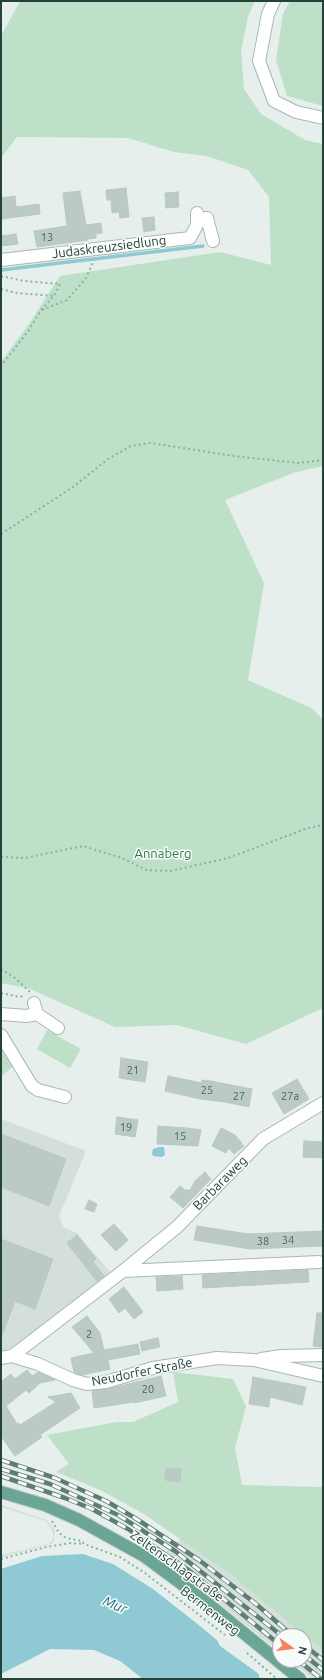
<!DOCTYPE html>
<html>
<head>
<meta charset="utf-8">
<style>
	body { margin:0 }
	#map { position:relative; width:324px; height:1680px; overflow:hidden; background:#e6efeb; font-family:Ubuntu,sans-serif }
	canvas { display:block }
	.frame { position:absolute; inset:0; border:2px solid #24423a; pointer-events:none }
	.north { position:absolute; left:272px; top:1628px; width:40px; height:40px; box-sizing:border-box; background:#f7fbf9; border:1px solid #a3b1ad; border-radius:50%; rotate:104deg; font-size:11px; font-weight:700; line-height:16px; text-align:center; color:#24423a }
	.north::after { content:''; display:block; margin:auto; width:14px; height:18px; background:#f4845f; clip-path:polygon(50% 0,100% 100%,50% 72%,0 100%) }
</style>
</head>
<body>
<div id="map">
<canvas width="324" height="1680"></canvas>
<div class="frame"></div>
<div class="north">N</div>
</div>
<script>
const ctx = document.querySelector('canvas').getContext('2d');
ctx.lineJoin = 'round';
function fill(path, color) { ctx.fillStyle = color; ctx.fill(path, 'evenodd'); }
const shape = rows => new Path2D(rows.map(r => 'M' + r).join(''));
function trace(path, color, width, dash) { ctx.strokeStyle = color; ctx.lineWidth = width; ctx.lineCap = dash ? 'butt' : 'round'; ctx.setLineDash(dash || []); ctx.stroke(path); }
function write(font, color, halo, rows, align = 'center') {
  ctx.font = font + ' Ubuntu,sans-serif'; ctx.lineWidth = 3; ctx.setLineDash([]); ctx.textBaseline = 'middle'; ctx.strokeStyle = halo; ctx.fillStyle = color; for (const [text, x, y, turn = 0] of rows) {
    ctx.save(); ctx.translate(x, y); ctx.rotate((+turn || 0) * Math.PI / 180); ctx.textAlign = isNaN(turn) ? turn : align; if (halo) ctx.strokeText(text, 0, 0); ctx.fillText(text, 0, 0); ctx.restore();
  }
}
const built = shape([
	[1,1119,86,1151,59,1216,64,1228,77,1233,110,1272,16,1348,1,1351],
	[1,1505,47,1520,55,1531,54,1541,51,1544,1,1557,1,1555,48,1544,53,1540,53,1532,46,1521,1,1507],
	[180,1539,231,1575,323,1651,323,1679,313,1679,290,1660,304,1660,304,1636,280,1636,280,1652,215,1600,159,1558]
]);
const green = shape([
	[22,1,255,1,248,17,241,51,244,89,261,114,305,140,323,144,323,466,293,473,225,500,264,583,248,680,311,708,323,719,323,1008,246,1044,177,1025,115,1027,30,989,1,983,1,362,29,324,60,276,220,252,271,265,269,197,248,170,207,156,174,152,128,138,17,137,1,158,1,36,19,3],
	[290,1,323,1,323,106,287,96,276,60,283,14],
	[47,1030,81,1049,70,1068,37,1049],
	[1,1045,14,1065,2,1076,1,1076],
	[173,1372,233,1379,246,1406,235,1448,242,1485,323,1487,323,1651,231,1575,144,1514,100,1490,56,1472,69,1464,47,1435,116,1422,133,1422,178,1402]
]);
const water = shape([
	[159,1147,164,1147,165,1155,162,1157,153,1156,152,1153,153,1149],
	[83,1554,113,1564,153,1589,195,1622,217,1640,220,1646,259,1674,259,1677,261,1679,143,1679,120,1661,94,1650,50,1649,1,1674,1,1569,42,1556]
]);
const stream = shape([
	[1,270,203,246]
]);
const building = shape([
	[126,188,129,217,120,218,119,212,112,213,111,200,107,200,106,190,126,188],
	[80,191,86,225,101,223,102,233,96,234,96,238,88,239,88,240,37,247,34,231,67,226,63,193,80,191],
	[178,192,179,207,166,208,165,193,178,192],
	[15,196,16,207,39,204,40,214,1,219,1,198,15,196],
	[154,217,155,230,144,232,142,218,154,217],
	[16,234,18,244,1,246,1,236,16,234],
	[121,1058,148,1062,145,1082,119,1078,121,1058],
	[168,1076,202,1083,202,1080,211,1081,252,1089,249,1107,225,1102,200,1099,165,1091,168,1076],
	[297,1079,309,1099,284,1114,272,1093,297,1079],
	[117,1117,138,1120,135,1137,115,1134,117,1117],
	[158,1126,187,1128,201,1130,198,1146,157,1144,158,1126],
	[221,1128,235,1135,244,1146,234,1154,229,1148,226,1153,212,1146,221,1128],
	[1,1134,66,1159,49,1206,1,1187,1,1134],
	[304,1141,323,1142,323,1158,303,1157,304,1141],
	[205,1172,211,1179,183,1208,170,1197,180,1186,185,1190,190,1190,195,1181,205,1172],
	[89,1200,97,1204,94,1212,85,1209,89,1200],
	[114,1224,128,1240,116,1251,101,1235,114,1224],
	[197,1226,248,1234,323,1231,323,1246,250,1249,194,1240,197,1226],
	[77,1235,96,1259,93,1262,104,1276,97,1281,67,1243,77,1235],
	[1,1239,53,1259,35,1309,15,1301,2,1335,1,1239],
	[308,1270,309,1282,203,1288,202,1275,308,1270],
	[182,1276,183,1289,157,1291,156,1277,182,1276],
	[124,1287,143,1312,134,1319,125,1308,119,1313,109,1299,124,1287],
	[317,1313,323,1313,323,1347,313,1346,317,1313],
	[87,1316,100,1333,104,1350,138,1344,140,1354,108,1360,110,1369,82,1375,74,1372,71,1358,94,1353,72,1327,87,1316],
	[158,1338,160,1347,142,1351,140,1342,158,1338],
	[27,1370,32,1376,38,1372,55,1380,40,1383,29,1393,26,1390,6,1406,17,1424,19,1423,20,1425,56,1402,48,1397,71,1393,80,1408,40,1435,42,1437,15,1456,1,1436,1,1382,11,1374,15,1379,27,1370],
	[161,1376,166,1396,134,1403,134,1402,94,1408,92,1391,108,1389,161,1376],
	[253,1377,306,1387,302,1405,270,1397,269,1407,249,1404,253,1377],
	[166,1468,181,1469,180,1482,165,1480,166,1468]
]);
const path = shape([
	[1,276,24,281,60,284,54,296,41,310,29,330,1,366],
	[1,289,17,293,54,296],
	[42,310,67,300,86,278,94,260],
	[1,534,73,487,108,459,131,446,151,443,234,456,299,463,323,460],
	[1,857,25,858,83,846,122,858,146,870,170,871,228,858,308,828,323,825],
	[1,969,15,978,30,992],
	[1,993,20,997,25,995],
	[52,1521,59,1533,66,1538,82,1541,84,1544,120,1557,145,1573,225,1635],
	[1,1559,46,1547,71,1543,84,1544],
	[247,1653,277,1679]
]);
const minor = shape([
	[274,1,268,14,259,61,274,101,296,112,323,118],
	[197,219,207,218,213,241],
	[1,260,190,238,197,225,197,213],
	[34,1003,37,1014,58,1028],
	[1,1014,26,1016,37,1014],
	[1,1035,32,1086,38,1090,65,1097],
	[123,1271,319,1262],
	[12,1356,38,1364,73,1380,87,1384,106,1382,153,1368,217,1358,254,1360,323,1376],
	[1,1358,12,1356,24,1347,123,1271,177,1227,263,1139,323,1103],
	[261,1359,282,1356,323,1355]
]);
const major = shape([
	[1,1492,45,1505,79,1520,144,1556,202,1599,300,1679]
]);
const rail = shape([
	[1,1460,55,1478,106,1501,135,1518,199,1560,256,1604,293,1636],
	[1,1469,50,1484,118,1515,175,1551,282,1636],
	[1,1476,65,1498,92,1509,128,1529,187,1569,280,1645],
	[304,1645,323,1660],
	[304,1655,323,1670],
	[298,1660,321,1679]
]);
const numberNames = [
	["13",47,237],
	["21",133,1070],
	["25",207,1090],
	["27",239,1096],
	["27a",290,1096],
	["19",126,1127],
	["15",180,1136],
	["34",288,1240],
	["38",263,1241],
	["2",89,1334],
	["20",148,1389]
];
const streetNames = [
	["Judaskreuzsiedlung",109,247,-7],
	["Barbaraweg",220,1183,-45],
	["Neudorfer Straße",142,1372,-11],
	["Zeltenschlagstraße",177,1566,36],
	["Bermenweg",210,1611,38]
];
const parkNames = [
	["Annaberg",163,854]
];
const waterNames = [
	["Mur",115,1605,23]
];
fill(built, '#d4dfda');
fill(green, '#bfe0c8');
fill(water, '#8ec9d4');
trace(stream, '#8ec9d4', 3.5);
fill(building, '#bbcac4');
trace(building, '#b8c9c2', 1);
trace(minor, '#a8b8b2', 14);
trace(major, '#c2cac8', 14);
trace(path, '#86b3a5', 2, [2, 3]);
trace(minor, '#fff', 12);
trace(major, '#6aa596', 12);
trace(rail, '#5f7d75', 4.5);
trace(rail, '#f7fbf9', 3, [9]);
write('11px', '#4a645c', null, numberNames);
write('13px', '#24423a', '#f7fbf9', streetNames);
write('13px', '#2d7a4b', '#f7fbf9', parkNames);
write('italic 14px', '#1c6f80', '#f7fbf9', waterNames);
</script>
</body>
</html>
